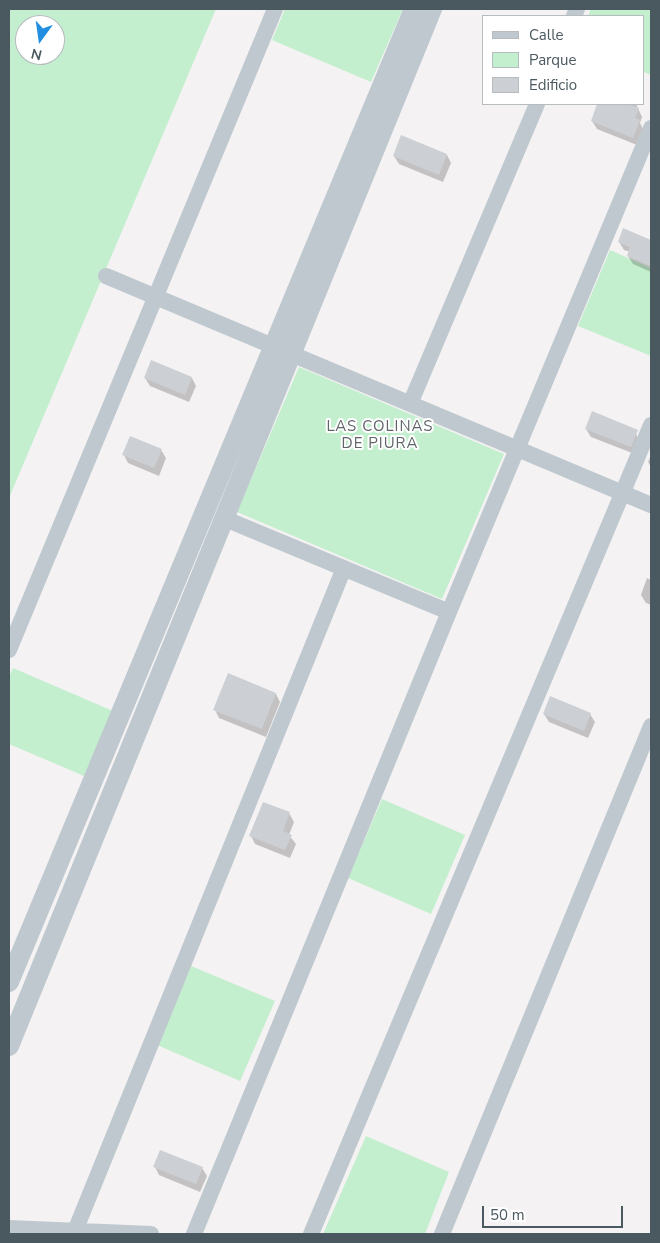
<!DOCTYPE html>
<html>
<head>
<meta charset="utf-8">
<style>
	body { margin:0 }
	#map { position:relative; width:660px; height:1243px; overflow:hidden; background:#f4f2f3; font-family:"Nunito Sans",sans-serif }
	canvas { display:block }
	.frame { position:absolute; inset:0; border:10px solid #4a585f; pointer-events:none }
	.legend { position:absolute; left:482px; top:15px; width:162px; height:90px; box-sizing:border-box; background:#fff; border:1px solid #b7bcbf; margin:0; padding:6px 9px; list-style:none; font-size:15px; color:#4a585f }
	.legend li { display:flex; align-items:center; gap:10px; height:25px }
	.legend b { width:25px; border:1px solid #b7bcbf }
	.north { position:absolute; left:15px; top:15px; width:50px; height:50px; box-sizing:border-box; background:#fff; border:1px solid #b7bcbf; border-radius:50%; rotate:194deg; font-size:14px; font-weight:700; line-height:20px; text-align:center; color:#4a585f }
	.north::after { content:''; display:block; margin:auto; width:18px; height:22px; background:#228edf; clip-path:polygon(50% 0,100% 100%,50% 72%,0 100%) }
	.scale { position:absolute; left:482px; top:1206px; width:141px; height:22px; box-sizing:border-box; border:2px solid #4a585f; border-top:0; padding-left:6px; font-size:15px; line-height:18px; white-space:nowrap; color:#4a585f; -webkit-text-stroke:4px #fff; paint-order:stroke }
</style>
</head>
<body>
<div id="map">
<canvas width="660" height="1243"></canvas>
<div class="frame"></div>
<ul class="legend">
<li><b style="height:6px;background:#bec8ce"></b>Calle</li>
<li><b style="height:14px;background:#c4efcf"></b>Parque</li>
<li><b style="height:14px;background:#ccd0d4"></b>Edificio</li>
</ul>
<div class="north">N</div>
<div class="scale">50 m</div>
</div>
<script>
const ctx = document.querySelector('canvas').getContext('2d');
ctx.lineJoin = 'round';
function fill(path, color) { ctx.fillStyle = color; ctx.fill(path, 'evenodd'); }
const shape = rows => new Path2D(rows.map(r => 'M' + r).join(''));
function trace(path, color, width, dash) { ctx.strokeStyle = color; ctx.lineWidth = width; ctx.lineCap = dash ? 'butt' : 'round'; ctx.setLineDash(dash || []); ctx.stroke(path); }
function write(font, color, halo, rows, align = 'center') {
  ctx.font = font + ' "Nunito Sans",sans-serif'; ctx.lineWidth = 4; ctx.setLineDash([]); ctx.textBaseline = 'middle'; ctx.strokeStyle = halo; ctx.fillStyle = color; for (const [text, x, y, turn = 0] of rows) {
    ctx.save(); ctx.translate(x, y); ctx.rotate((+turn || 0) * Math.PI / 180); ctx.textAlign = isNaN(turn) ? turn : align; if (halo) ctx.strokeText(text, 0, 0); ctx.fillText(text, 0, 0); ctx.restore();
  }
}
const green = shape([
	[9,9,216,9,9,498],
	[25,25,55,25,55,55,25,55],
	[285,9,403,9,371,82,272,40],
	[591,9,651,9,651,75,644,72,644,16,588,16],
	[610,250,651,268,651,356,578,326],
	[299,367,504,454,442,599,237,512],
	[13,668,113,711,84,776,9,744,9,677],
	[382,799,465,835,431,914,348,878],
	[191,966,275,1001,240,1081,157,1045],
	[366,1136,449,1172,425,1234,323,1234]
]);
const shadow = shape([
	[599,104,636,104,642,117,640,123,643,129,637,145,597,129,592,121],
	[447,155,451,163,443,182,399,164,394,156],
	[624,230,651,241,651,272,633,264,628,256,630,252,624,250,619,242],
	[145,378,192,378,196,386,189,402,150,386],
	[586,429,634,430,638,438,632,453,591,437],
	[161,450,166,458,159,476,128,463,124,455],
	[651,455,651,467,648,462],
	[647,578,651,580,651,605,646,603,641,595],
	[276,694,280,702,266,737,219,718,215,710],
	[544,714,590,714,595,722,588,738,549,722],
	[289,813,294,822,289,835,296,844,290,858,255,844,251,836],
	[155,1167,202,1168,207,1176,200,1192,159,1175]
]);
const building = shape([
	[597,104,627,104,639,108,635,118,640,120,633,138,591,121],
	[401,135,447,154,439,175,393,156],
	[623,228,651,240,651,266,627,256,630,247,618,242],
	[151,360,192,377,185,395,144,378],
	[592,411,638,430,631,447,585,429],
	[130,436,162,449,154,468,122,455],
	[228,673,276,693,262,729,213,710],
	[550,696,591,713,584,731,543,714],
	[263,802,290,812,283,831,292,835,285,850,249,836],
	[160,1150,203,1167,196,1184,153,1167]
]);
const minor = shape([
	[574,16,577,9],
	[106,276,651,505],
	[410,404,537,104],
	[223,518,449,612],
	[9,650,275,9],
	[9,1228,151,1234],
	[75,1231,344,568],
	[194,1234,449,612,651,128],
	[311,1234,651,425],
	[442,1234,651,726]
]);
const tertiary = shape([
	[9,982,414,9],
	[9,1046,432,9]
]);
const neighbourhoodNames = [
	["LAS COLINAS",380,427],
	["DE PIURA",380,444]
];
fill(green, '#c4efcf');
fill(shadow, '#0003');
fill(building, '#ccd0d4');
trace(minor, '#bec8ce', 16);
trace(tertiary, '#bec8ce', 20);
ctx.letterSpacing = '1px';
write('15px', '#5f6467', '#fff', neighbourhoodNames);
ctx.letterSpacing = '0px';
</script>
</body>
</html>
